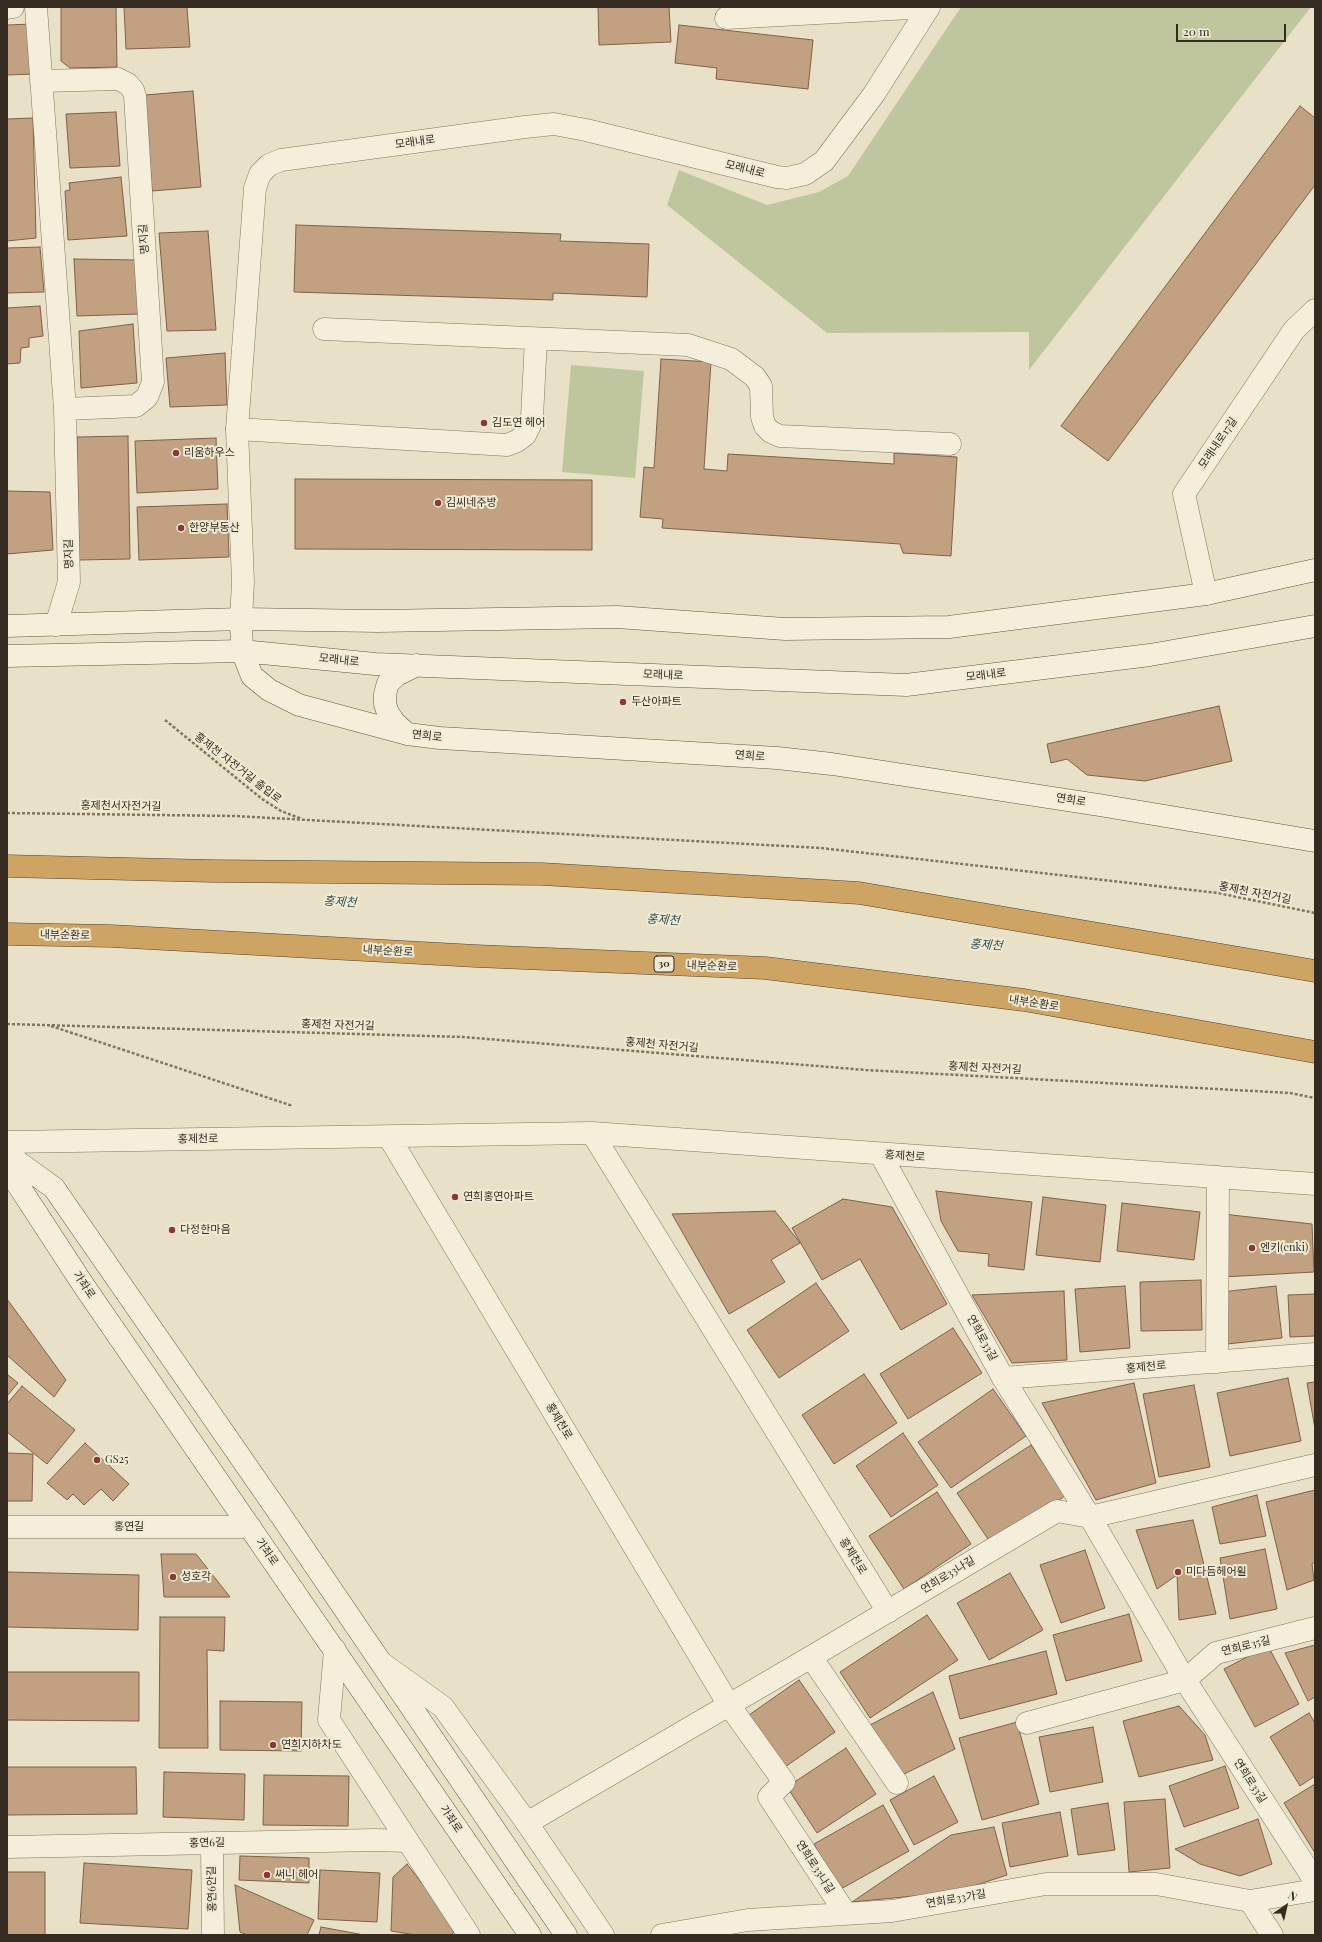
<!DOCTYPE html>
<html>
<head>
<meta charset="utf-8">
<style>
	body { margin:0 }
	#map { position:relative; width:1322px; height:1942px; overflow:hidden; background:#e9e1c7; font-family:"Playfair Display",serif }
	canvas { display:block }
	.frame { position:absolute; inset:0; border:8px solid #352b21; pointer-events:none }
	.north { position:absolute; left:1266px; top:1886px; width:40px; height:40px; -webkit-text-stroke:3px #f1ebd6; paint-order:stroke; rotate:34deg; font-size:11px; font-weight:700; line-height:16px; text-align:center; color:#352b21 }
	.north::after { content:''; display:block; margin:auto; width:14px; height:18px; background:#352b21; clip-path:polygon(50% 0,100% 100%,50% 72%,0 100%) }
	.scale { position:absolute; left:1176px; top:24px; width:110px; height:18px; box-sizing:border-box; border:2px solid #352b21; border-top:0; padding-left:5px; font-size:12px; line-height:14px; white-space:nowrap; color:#352b21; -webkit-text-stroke:3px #f1ebd6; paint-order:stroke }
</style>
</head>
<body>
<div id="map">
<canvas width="1322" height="1942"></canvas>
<div class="frame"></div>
<div class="north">N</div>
<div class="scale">20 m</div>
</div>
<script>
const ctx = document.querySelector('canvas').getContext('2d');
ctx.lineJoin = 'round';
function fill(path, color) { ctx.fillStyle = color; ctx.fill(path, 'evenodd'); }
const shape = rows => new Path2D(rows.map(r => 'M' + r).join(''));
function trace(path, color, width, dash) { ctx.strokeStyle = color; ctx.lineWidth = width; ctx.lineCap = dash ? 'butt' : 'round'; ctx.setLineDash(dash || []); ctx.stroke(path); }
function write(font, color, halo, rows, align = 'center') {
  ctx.font = font + ' "Playfair Display","Noto Sans KR",serif'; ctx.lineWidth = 4; ctx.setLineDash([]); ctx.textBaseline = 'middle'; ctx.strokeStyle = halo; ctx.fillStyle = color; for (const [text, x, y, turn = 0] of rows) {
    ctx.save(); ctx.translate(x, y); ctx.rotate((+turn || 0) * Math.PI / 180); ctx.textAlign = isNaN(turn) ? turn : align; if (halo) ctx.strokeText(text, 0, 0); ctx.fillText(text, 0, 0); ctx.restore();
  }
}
const green = shape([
	[961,7,1311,7,1029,370,1029,332,827,333,667,205,679,170,767,205,819,192,848,176],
	[571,365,644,371,635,478,562,472]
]);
const pier = shape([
	[7,847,315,851,635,862,889,884,1182,923,1315,947,1315,1087,1193,1064,786,1005,479,987,7,975]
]);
const building = shape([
	[61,7,116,7,117,67,70,68,61,61,61,7],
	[124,7,187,7,190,47,126,49,124,7],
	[598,7,669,7,671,42,599,45,598,7],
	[32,24,34,74,7,75,7,25,32,24],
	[679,25,813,40,808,89,716,79,717,68,675,63,679,25],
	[193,91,201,187,152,191,145,95,193,91],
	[1300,106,1315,118,1315,185,1108,461,1061,426,1300,106],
	[116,112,120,166,70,168,66,114,116,112],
	[33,118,36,238,7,241,7,119,33,118],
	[121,177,127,236,68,240,65,191,70,190,69,183,121,177],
	[296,225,561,234,560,241,649,244,647,297,553,293,553,300,294,292,296,225],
	[208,231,216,330,167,331,159,233,208,231],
	[40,247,44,292,7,293,7,248,40,247],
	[74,259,137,260,139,314,77,316,74,259],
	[40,306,43,336,29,338,29,347,21,348,20,363,7,364,7,308,40,306],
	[133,324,137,383,81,388,79,331,133,324],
	[225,353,227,405,170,407,166,358,225,353],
	[661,359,711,362,704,469,727,471,728,454,894,464,894,453,957,457,951,556,903,553,900,544,662,528,663,519,640,517,644,467,654,468,661,359],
	[128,436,130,559,79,560,77,437,128,436],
	[216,438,218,489,137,493,135,441,216,438],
	[295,479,592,480,592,550,295,549,295,479],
	[7,491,50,492,53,550,7,554,7,491],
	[227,504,229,557,139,560,137,507,227,504],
	[1219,706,1232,761,1145,781,1087,775,1067,759,1051,763,1047,744,1219,706],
	[936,1191,1032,1202,1024,1270,988,1266,989,1254,958,1251,941,1221,936,1191],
	[1043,1197,1106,1205,1100,1262,1036,1255,1043,1197],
	[843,1199,892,1207,947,1304,901,1330,860,1259,822,1280,792,1228,843,1199],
	[1122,1203,1200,1212,1194,1260,1117,1251,1122,1203],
	[775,1211,800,1243,771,1260,785,1282,729,1314,672,1214,775,1211],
	[1223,1214,1312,1224,1314,1272,1223,1277,1223,1214],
	[1201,1280,1202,1330,1141,1331,1140,1282,1201,1280],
	[816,1283,849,1331,779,1378,747,1330,816,1283],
	[1125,1286,1130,1348,1080,1352,1075,1289,1125,1286],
	[1276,1286,1282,1338,1227,1344,1221,1292,1276,1286],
	[1064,1291,1067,1360,1012,1363,972,1295,1064,1291],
	[1315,1294,1315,1336,1290,1337,1288,1295,1315,1294],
	[7,1299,66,1380,54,1397,7,1355,7,1299],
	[953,1328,982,1373,908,1419,880,1374,953,1328],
	[7,1374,18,1383,7,1396,7,1374],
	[864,1374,897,1423,834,1464,802,1415,864,1374],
	[1288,1378,1301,1441,1230,1456,1217,1393,1288,1378],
	[1315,1382,1315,1429,1307,1383,1315,1382],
	[1134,1383,1156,1483,1096,1500,1042,1403,1134,1383],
	[1194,1385,1210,1467,1159,1477,1143,1394,1194,1385],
	[22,1386,75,1430,47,1464,7,1432,7,1404,22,1386],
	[993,1389,1026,1436,951,1488,918,1442,993,1389],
	[903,1433,938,1485,891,1517,856,1466,903,1433],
	[85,1443,129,1484,113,1501,101,1489,84,1505,73,1494,67,1500,47,1483,85,1443],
	[1031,1445,1065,1496,992,1545,957,1493,1031,1445],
	[7,1453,33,1454,32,1501,7,1501,7,1453],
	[1315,1490,1315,1562,1312,1564,1314,1580,1287,1590,1266,1502,1315,1490],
	[937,1492,971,1544,904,1589,869,1536,937,1492],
	[1257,1495,1266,1536,1220,1544,1212,1507,1257,1495],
	[1193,1520,1216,1614,1179,1620,1177,1575,1157,1589,1136,1530,1193,1520],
	[1265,1549,1277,1609,1230,1619,1220,1558,1265,1549],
	[1085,1550,1105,1608,1061,1623,1040,1565,1085,1550],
	[161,1554,196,1554,230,1597,164,1597,161,1554],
	[7,1572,139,1575,138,1630,7,1627,7,1572],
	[1010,1573,1043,1630,989,1660,957,1603,1010,1573],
	[1129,1614,1142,1661,1066,1681,1053,1635,1129,1614],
	[927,1615,958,1660,870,1718,840,1672,927,1615],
	[160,1617,225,1617,224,1651,207,1650,208,1748,159,1748,160,1617],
	[1315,1645,1315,1697,1308,1701,1285,1653,1315,1645],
	[1268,1646,1299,1704,1255,1727,1224,1669,1268,1646],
	[1046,1651,1057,1694,960,1719,949,1676,1046,1651],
	[7,1672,139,1672,139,1721,7,1720,7,1672],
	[799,1680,835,1732,785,1767,749,1715,799,1680],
	[933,1692,955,1749,898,1777,870,1725,933,1692],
	[220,1701,302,1702,301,1751,220,1750,220,1701],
	[1179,1706,1205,1735,1213,1760,1139,1777,1123,1721,1179,1706],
	[1309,1713,1315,1723,1315,1776,1300,1786,1270,1737,1309,1713],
	[1017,1722,1039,1804,982,1820,959,1738,1017,1722],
	[1093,1727,1103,1782,1050,1792,1039,1737,1093,1727],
	[846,1748,876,1794,817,1833,787,1787,846,1748],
	[1225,1766,1239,1808,1184,1827,1169,1786,1225,1766],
	[7,1767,136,1767,137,1814,7,1815,7,1767],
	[164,1772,245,1774,244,1820,163,1817,164,1772],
	[264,1775,349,1776,348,1826,263,1825,264,1775],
	[934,1776,958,1822,914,1845,890,1800,934,1776],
	[1315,1784,1315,1853,1284,1803,1315,1784],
	[1165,1799,1170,1868,1129,1872,1124,1802,1165,1799],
	[1108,1803,1115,1850,1078,1855,1071,1809,1108,1803],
	[883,1805,909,1851,839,1890,814,1844,883,1805],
	[1060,1812,1068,1856,1010,1867,1002,1823,1060,1812],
	[1258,1819,1272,1864,1240,1876,1200,1864,1175,1849,1258,1819],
	[994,1827,1007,1875,955,1892,852,1902,951,1835,994,1827],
	[240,1856,309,1858,309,1883,239,1880,240,1856],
	[84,1863,192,1870,188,1929,80,1923,84,1863],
	[407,1864,457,1929,451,1935,416,1935,391,1931,393,1877,407,1864],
	[320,1870,380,1873,377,1922,318,1919,320,1870],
	[7,1872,45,1872,45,1935,7,1935,7,1872],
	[235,1885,314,1920,307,1935,247,1935,240,1932,235,1885],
	[321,1927,364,1935,319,1935,321,1927]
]);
const path = shape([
	[165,720,262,799,281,811,302,819],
	[7,813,235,816,821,848,1218,893,1315,913],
	[7,1024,463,1037,866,1070,1290,1093,1315,1098],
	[51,1026,293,1106]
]);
const lane = shape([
	[726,18,929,7],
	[324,329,688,345,731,359,755,377,761,386,762,417,765,426,771,432,780,436,950,444],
	[237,429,507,445,517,441,525,435,530,425,532,417,536,339],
	[335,1650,329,1720,469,1935],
	[811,1657,897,1783],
	[383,1664,443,1707,527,1823,603,1935],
	[1027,1723,1185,1680]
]);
const street = shape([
	[36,7,65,409,69,582,56,625],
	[7,8,13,7],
	[41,81,118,79,128,84,133,90,135,96,153,382,147,397,136,406,65,409],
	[1206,594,1184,494,1294,330,1315,310],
	[241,619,243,582,237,429,255,188,260,174,269,165,281,160,525,127,554,124,586,130,777,177,787,178,805,174,824,161,874,94,929,7],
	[592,1133,888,1612],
	[389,1137,729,1705,784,1782,769,1797,846,1914],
	[7,1142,592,1133,1315,1184],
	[881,1155,1003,1378,1090,1517,1185,1680,1315,1881],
	[1217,1362,1218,1177],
	[1003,1378,1315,1354],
	[7,1527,250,1527],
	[1185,1680,1216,1653,1315,1628],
	[527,1823,811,1657,1057,1511,1090,1517,1315,1465],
	[212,1843,213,1935],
	[7,1847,375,1840,407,1841],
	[1250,1901,1272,1935],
	[662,1935,748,1920,892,1911,1046,1884,1156,1884,1250,1901,1315,1890]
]);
const secondary = shape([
	[241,619,242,651,252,676,269,690,299,705,407,734,440,738,777,758,832,764,1099,805,1315,841],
	[7,626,241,619,378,621,617,617,785,629,949,627,1206,594,1315,570],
	[7,656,242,651,375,664,906,685,1150,655,1315,626],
	[407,734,395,723,388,713,385,704,385,694,388,683,397,675,417,665],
	[7,1154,54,1188,284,1520,566,1935],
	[7,1168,84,1286,530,1935]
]);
const highway = shape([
	[7,866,212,871,542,874,859,893,1315,971],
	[7,934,111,936,476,956,765,968,1024,1000,1315,1052]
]);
const markers = [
	[484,423,4,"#8a3a36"],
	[176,453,4,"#8a3a36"],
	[438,503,4,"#8a3a36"],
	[181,528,4,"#8a3a36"],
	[623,702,4,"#8a3a36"],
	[455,1197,4,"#8a3a36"],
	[172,1230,4,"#8a3a36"],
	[1252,1248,4,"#8a3a36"],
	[97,1460,4,"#8a3a36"],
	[1178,1572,4,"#8a3a36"],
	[173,1577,4,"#8a3a36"],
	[273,1745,4,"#8a3a36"],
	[267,1875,4,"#8a3a36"]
];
const shields = [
	[664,964,20]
];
const shieldNames = [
	["30",664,964]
];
const streetNames = [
	["모래내로",415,142,-8],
	["모래내로",745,169,14],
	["명지길",144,239,-94],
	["모래내로17길",1218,443,-56],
	["명지길",69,554,-91],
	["모래내로",339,660,6],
	["모래내로",663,675,2],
	["모래내로",986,675,-7],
	["연희로",427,736,6],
	["연희로",750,756,4],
	["홍제천 자전거길 출입로",238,768,38],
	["연희로",1071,800,9],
	["홍제천서자전거길",121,806,1],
	["홍제천 자전거길",1255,893,11],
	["내부순환로",65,935,1],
	["내부순환로",388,951,3],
	["내부순환로",712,966,2],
	["내부순환로",1034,1003,9],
	["홍제천 자전거길",338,1025,2],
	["홍제천 자전거길",662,1045,5],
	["홍제천 자전거길",985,1068,3],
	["홍제천로",198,1139,-1],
	["홍제천로",905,1156,4],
	["가좌로",84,1285,56],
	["연희로33길",982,1338,61],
	["홍제천로",1146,1367,-5],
	["홍제천로",559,1421,59],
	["홍연길",129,1527],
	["가좌로",267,1552,55],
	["홍제천로",853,1556,58],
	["연희로33나길",948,1575,-31],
	["연희로35길",1246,1646,-14],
	["연희로33길",1250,1781,57],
	["가좌로",451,1819,56],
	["홍연6길",207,1843,-1],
	["연희로33나길",815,1867,57],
	["홍연6안길",212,1889,-91],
	["연희로33가길",956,1899,-10]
];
const poiNames = [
	["김도연 헤어",492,423],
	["리움하우스",184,453],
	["김씨네주방",446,503],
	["한양부동산",189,528],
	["두산아파트",631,702],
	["연희홍연아파트",463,1197],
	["다정한마음",180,1230],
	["엔키(enki)",1260,1248],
	["GS25",105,1460],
	["미다듬헤어휠",1186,1572],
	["성호각",181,1577],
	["연희지하차도",281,1745],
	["써니 헤어",275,1875]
];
const waterNames = [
	["홍제천",340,902,3],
	["홍제천",663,920,4],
	["홍제천",986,945,4]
];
fill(green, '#bfc69d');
fill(pier, '#e9e1c7');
fill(building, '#c2a082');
trace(building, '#7f6048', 1);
trace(lane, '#82745f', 23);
trace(street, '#82745f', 23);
trace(secondary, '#645542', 23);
trace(highway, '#514232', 23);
trace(path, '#82745f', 2.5, [3, 2]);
trace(lane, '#f5eeda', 22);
trace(street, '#f5eeda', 22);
trace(secondary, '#f5eeda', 22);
trace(highway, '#cda463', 22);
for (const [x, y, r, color] of markers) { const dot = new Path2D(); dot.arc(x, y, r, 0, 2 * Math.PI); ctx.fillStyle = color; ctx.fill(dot); trace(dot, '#f1ebd6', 1.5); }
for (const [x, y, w] of shields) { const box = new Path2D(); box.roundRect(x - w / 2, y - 8, w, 16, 3); ctx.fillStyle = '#f1ebd6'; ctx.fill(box); trace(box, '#352b21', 1); }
write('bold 10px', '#352b21', null, shieldNames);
write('11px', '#352b21', '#f1ebd6', streetNames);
write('11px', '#352b21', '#f1ebd6', poiNames, 'left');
write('italic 12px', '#325352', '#f1ebd6', waterNames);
</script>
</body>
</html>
